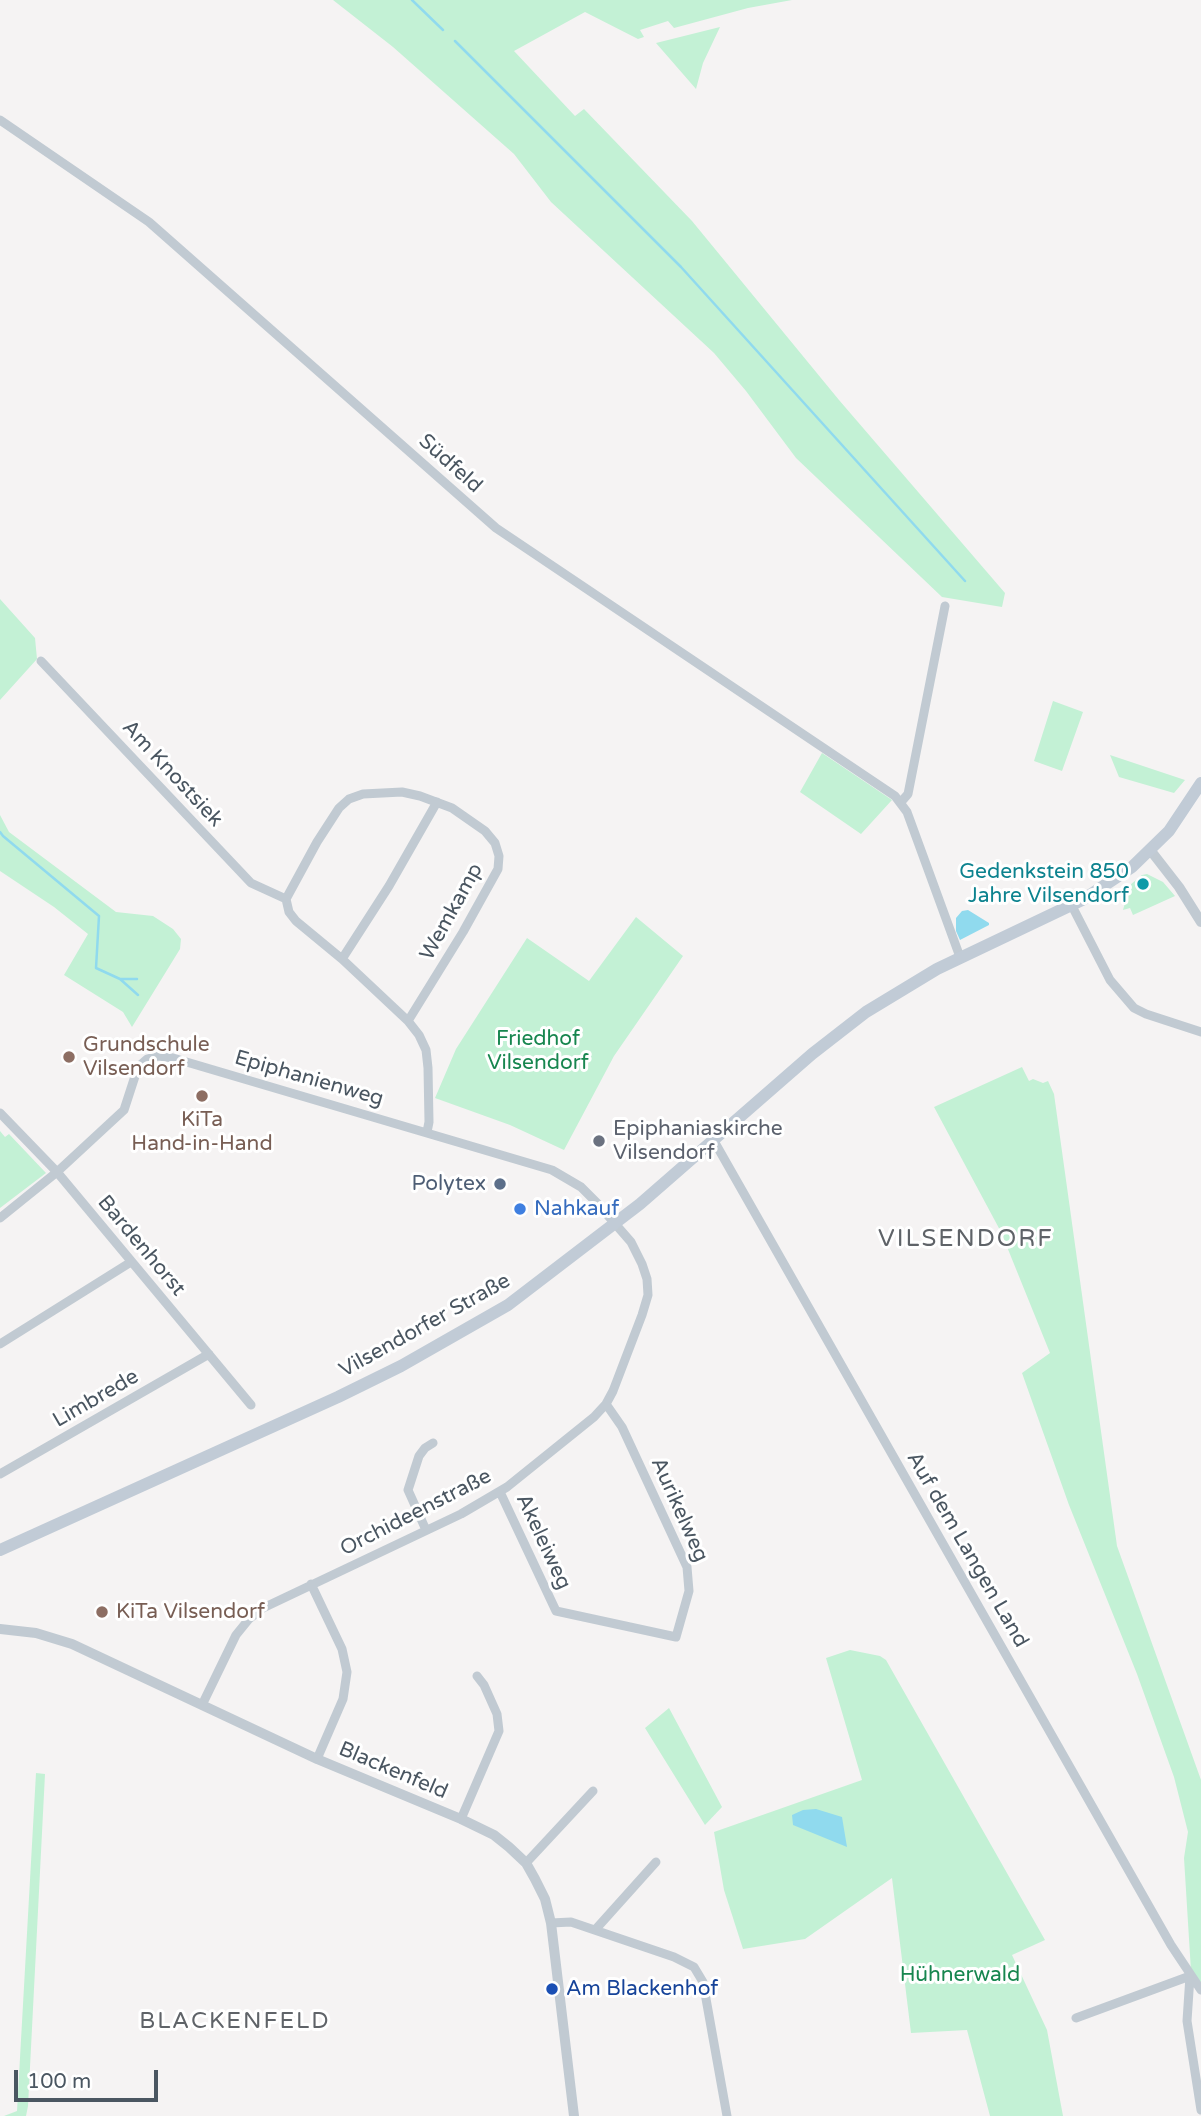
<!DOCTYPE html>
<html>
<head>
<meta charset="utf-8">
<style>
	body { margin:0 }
	#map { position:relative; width:1201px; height:2116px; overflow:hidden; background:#f5f3f3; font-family:"Varela Round",sans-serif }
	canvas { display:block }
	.scale { position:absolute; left:14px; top:2070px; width:144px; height:32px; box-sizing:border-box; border:4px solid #4a5661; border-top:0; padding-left:9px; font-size:21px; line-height:24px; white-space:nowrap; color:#4a5661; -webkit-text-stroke:5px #fff; paint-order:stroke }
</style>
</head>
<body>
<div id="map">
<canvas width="1201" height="2116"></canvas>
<div class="scale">100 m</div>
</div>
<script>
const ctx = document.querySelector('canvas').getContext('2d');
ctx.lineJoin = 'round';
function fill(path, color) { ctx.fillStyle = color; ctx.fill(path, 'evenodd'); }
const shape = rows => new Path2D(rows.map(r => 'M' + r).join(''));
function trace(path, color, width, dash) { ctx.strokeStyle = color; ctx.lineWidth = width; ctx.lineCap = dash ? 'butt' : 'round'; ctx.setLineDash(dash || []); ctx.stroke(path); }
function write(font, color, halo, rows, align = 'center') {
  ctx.font = font + ' "Varela Round",sans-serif'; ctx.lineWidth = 6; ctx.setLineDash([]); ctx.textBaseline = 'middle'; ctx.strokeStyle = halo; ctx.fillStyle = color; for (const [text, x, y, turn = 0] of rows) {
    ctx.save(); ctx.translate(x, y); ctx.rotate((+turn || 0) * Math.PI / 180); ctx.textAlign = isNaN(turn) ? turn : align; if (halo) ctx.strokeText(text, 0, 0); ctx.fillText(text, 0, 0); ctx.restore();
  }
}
const green = shape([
	[333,0,792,0,748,8,674,28,668,21,640,30,644,37,638,39,585,12,514,51,575,116,584,109,692,221,839,400,1005,593,1002,607,942,597,796,458,746,391,714,353,551,202,514,154,393,47],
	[720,27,703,63,696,89,656,43],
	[0,599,35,638,37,659,0,700],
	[1053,701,1083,712,1062,771,1034,761],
	[822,753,892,800,861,834,800,792],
	[1110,755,1185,780,1174,793,1119,777],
	[0,815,9,832,116,912,153,916,173,929,181,939,180,949,132,1027,123,1012,64,975,88,934,54,907,0,871],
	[1147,874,1163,882,1175,896,1133,915,1130,908,1123,910,1130,885,1142,875],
	[636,917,683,956,614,1056,564,1150,510,1125,435,1098,456,1049,527,938,589,981],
	[1022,1067,1029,1081,1033,1079,1043,1083,1048,1081,1054,1094,1117,1546,1201,1780,1201,1983,1191,1971,1184,1858,1188,1832,1174,1777,1137,1674,1069,1505,1022,1373,1050,1353,1001,1232,934,1107],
	[0,1131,5,1137,9,1134,46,1173,0,1208],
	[850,1650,880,1656,886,1660,1045,1940,1012,1955,1047,2030,1063,2116,990,2116,967,2030,911,2033,892,1878,805,1939,743,1949,724,1890,714,1832,862,1780,826,1658],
	[669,1708,722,1807,705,1825,645,1728],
	[36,1773,45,1774,28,2106,26,2116,4,2116,17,2111]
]);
const water = shape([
	[968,910,989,923,989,925,960,940,956,931,956,918,962,911],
	[816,1809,842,1817,847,1847,793,1825,792,1815,803,1810]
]);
const stream = shape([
	[412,0,443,30],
	[455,41,681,267,965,581],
	[0,832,3,836,99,916,96,968,120,979,137,979],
	[120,979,138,995]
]);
const minor = shape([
	[0,120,149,222,496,528,895,796,907,812,960,957],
	[41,661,251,883,286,899],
	[901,802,908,794,945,606],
	[1072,906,1110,980,1134,1008,1146,1014,1201,1032],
	[342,959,389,886,437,802],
	[408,1021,463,932,498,869,499,856,495,843,485,831,452,808,420,796,402,792,363,794,349,799,339,808,317,842,286,899,289,912,296,921,342,959,408,1021,419,1035,426,1050,428,1068,429,1122,427,1132],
	[0,1113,57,1172,251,1405],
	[714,1141,1171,1945,1201,1990],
	[0,1218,57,1172,124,1110,138,1067,147,1059,159,1056,173,1058,552,1170,581,1187,597,1203,631,1242,642,1264,647,1279,648,1295,642,1315,613,1391,606,1404,594,1417,507,1487,461,1514,263,1608,249,1619,236,1635,202,1705],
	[0,1344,131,1262],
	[0,1474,209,1354],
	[500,1492,556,1611,676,1637,689,1591,687,1567,622,1427,606,1404],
	[426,1530,408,1490,419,1456,425,1448,433,1443],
	[311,1584,342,1649,347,1672,343,1699,317,1759],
	[461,1819,499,1731,497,1714,484,1685,477,1676],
	[526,1863,593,1791],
	[551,1923,571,1922,674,1957,694,1967,703,1982,727,2116],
	[595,1930,656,1862],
	[1190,1976,1187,2021,1201,2110],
	[1076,2018,1190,1976]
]);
const tertiary = shape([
	[1151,851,1179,887,1201,922],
	[0,1629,36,1633,72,1644,317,1759,461,1819,494,1835,509,1847,526,1863,535,1879,545,1899,551,1923,574,2116]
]);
const secondary = shape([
	[0,1550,338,1397,401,1366,508,1305,640,1204,812,1054,866,1012,937,969,1084,899,1132,867,1169,831,1201,783]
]);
const markers = [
	[1143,884,7,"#0f9aa8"],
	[69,1057,7,"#8d6e63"],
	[202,1096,7,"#8d6e63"],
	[599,1141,7,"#6b7280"],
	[500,1184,7,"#5c6f8a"],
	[520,1209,7,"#3f7fe0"],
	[102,1612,7,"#8d6e63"],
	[552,1989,7,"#1a4fb4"]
];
const streetNames = [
	["Südfeld",450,464,42],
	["Am Knostsiek",172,774,47],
	["Wemkamp",452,912,-61],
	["Epiphanienweg",309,1079,16],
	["Bardenhorst",141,1246,50],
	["Vilsendorfer Straße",425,1326,-29],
	["Limbrede",96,1399,-30],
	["Aurikelweg",679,1510,66],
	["Orchideenstraße",416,1513,-27],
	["Akeleiweg",543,1542,65],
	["Auf dem Langen Land",967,1550,60],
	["Blackenfeld",393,1771,23]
];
const cultureNames = [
	["Gedenkstein 850",1129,872],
	["Jahre Vilsendorf",1129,896]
];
const parkNames = [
	["Friedhof",538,1039],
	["Vilsendorf",538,1063],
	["Hühnerwald",960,1975]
];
const educationNames = [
	["Grundschule",83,1045],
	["Vilsendorf",83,1069],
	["KiTa",202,1120,"center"],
	["Hand-in-Hand",202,1144,"center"],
	["KiTa Vilsendorf",116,1612]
];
const worshipNames = [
	["Epiphaniaskirche",613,1129],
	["Vilsendorf",613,1153]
];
const serviceNames = [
	["Polytex",486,1184]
];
const shopNames = [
	["Nahkauf",534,1209]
];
const transitNames = [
	["Am Blackenhof",566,1989]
];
const neighbourhoodNames = [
	["BLACKENFELD",235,2022]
];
const quarterNames = [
	["VILSENDORF",966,1240]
];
fill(green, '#c3f1d5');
fill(water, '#90daee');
trace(stream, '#90daee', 2.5);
trace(minor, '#c1cad2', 9);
trace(tertiary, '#c1cad2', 10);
trace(secondary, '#c1cbd6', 12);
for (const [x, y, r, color] of markers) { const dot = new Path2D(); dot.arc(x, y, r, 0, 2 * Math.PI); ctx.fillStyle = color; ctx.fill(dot); trace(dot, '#fff', 2.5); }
write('21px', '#4a5661', '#fff', streetNames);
write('21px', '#0d838f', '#fff', cultureNames, 'right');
write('21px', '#17864f', '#fff', parkNames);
write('21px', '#785e54', '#fff', educationNames, 'left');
write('21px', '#5b616d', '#fff', worshipNames, 'left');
write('21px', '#4e5e75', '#fff', serviceNames, 'right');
write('21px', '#366cbe', '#fff', shopNames, 'left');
write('21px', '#164399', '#fff', transitNames, 'left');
ctx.letterSpacing = '2px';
write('23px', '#5f6368', '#fff', neighbourhoodNames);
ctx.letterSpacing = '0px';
ctx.letterSpacing = '2px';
write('24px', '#5f6368', '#fff', quarterNames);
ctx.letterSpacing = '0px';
</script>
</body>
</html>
